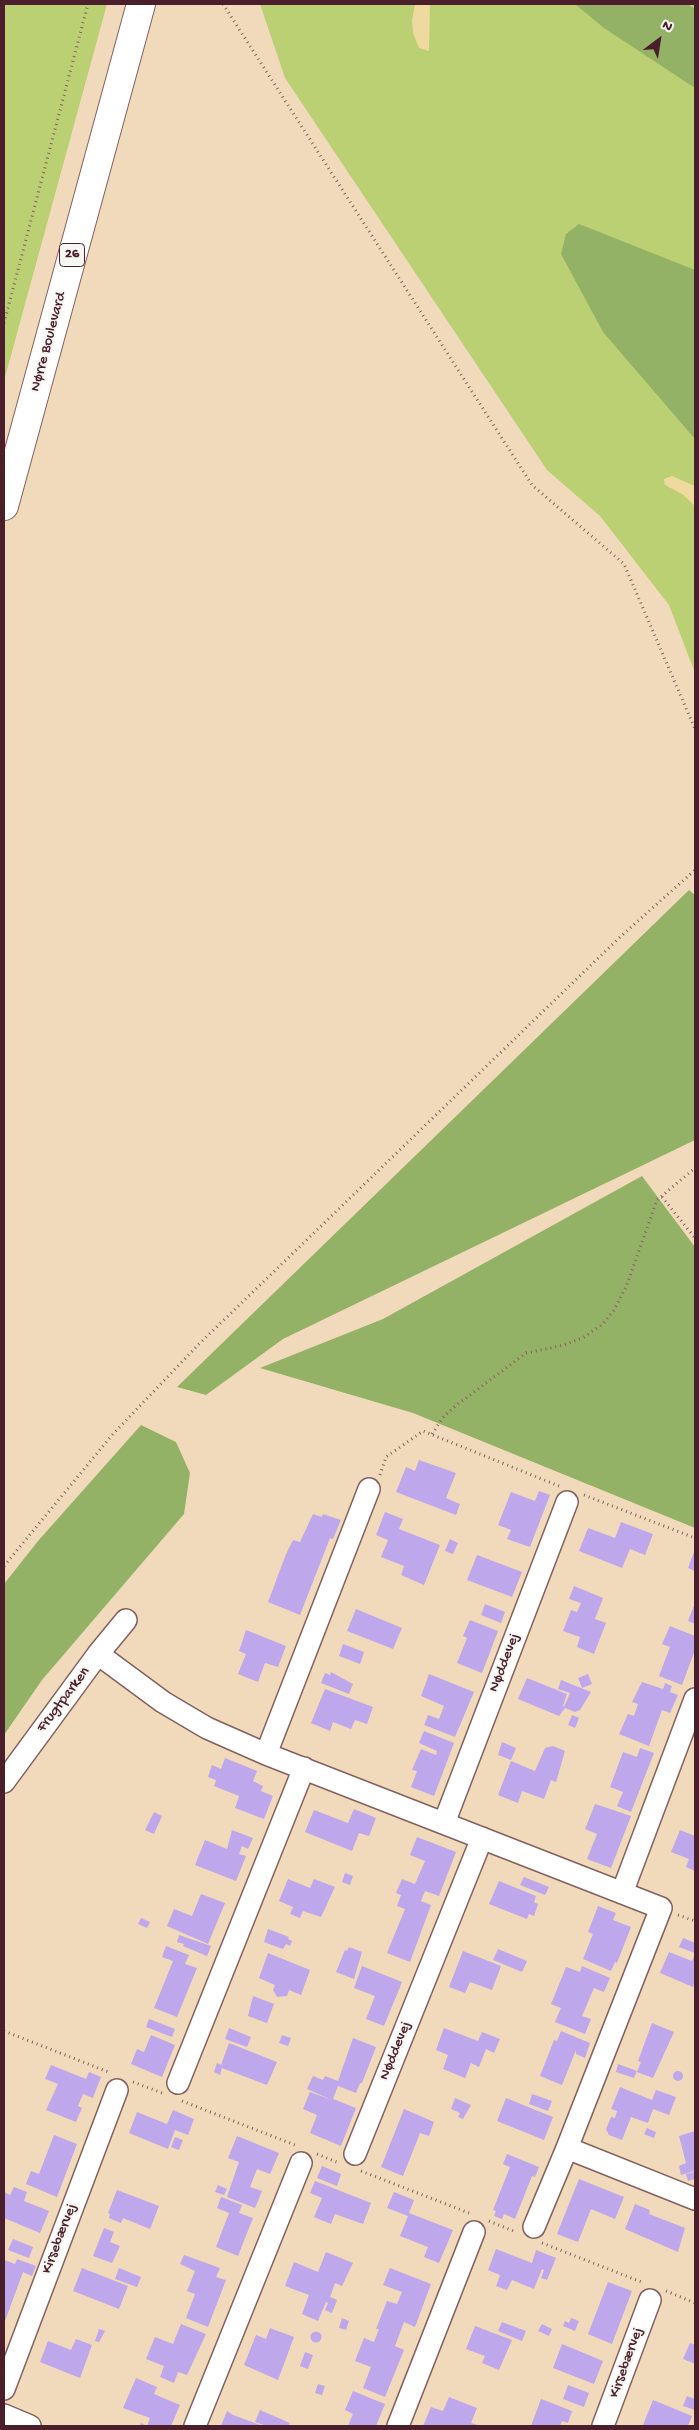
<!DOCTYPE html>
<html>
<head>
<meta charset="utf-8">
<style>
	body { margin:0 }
	#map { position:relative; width:699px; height:2430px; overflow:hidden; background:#f1dabb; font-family:"Gochi Hand",sans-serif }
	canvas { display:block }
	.frame { position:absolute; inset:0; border:5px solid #4a1f2b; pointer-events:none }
	.north { position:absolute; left:634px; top:15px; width:50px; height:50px; -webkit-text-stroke:4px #f6f6f2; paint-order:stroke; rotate:31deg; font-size:14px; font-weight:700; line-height:20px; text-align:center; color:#4a1f2b }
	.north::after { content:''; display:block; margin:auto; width:18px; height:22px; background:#4a1f2b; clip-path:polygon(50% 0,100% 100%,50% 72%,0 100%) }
</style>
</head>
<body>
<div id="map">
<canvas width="699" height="2430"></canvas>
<div class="frame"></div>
<div class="north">N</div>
</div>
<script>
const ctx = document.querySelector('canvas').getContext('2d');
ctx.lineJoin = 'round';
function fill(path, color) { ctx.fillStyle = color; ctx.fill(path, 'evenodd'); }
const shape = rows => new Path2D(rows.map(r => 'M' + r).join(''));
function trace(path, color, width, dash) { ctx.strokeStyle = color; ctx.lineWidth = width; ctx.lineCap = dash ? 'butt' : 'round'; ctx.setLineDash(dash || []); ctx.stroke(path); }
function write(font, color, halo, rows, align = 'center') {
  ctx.font = font + ' "Gochi Hand",sans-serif'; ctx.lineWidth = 4; ctx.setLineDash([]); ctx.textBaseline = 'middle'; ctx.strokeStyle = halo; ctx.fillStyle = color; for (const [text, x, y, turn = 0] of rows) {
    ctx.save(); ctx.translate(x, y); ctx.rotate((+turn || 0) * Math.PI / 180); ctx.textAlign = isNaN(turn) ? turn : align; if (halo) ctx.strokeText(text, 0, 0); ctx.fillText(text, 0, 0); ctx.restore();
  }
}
const green = shape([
	[4,4,107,4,4,381],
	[260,4,695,4,695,673,669,605,600,516,547,470,285,78]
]);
const forest = shape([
	[575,4,687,4,695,9,695,88,604,28],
	[579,224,695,270,695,439,603,332,561,254,566,234],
	[689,890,695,895,695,1140,283,1339,206,1395,177,1387],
	[642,1176,695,1247,695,1528,413,1413,260,1368,383,1319],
	[141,1425,176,1442,190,1473,184,1514,42,1680,4,1735,4,1584,38,1541]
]);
const sand = shape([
	[415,4,430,4,429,51,419,48,413,33,412,21],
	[672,476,695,486,695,506,682,494,665,485,664,479]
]);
const building = shape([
	[419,1460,456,1473,446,1498,460,1504,456,1515,396,1492,406,1467,415,1471],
	[539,1491,550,1495,530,1547,507,1539,511,1530,498,1525,511,1492,535,1501],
	[385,1512,403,1519,399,1529,440,1545,424,1585,401,1575,404,1566,381,1557,388,1540,376,1535],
	[313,1514,322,1517,323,1514,341,1520,333,1539,330,1538,300,1615,268,1602,286,1554,293,1540,300,1542],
	[621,1522,653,1534,645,1555,630,1549,622,1568,579,1551,588,1528,615,1538],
	[450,1539,458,1543,453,1554,445,1551],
	[695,1549,695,1571,688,1568],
	[477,1555,522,1572,512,1597,467,1580],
	[574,1586,603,1598,595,1619,606,1623,594,1654,577,1647,580,1637,563,1631,571,1610,577,1612,581,1603,569,1599],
	[695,1603,695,1624,688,1621],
	[485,1604,505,1612,501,1623,481,1615],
	[356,1609,402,1628,393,1649,347,1631],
	[470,1620,498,1631,482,1673,457,1663,467,1638,463,1636],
	[670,1626,695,1636,695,1650,682,1685,659,1676,670,1647,662,1644],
	[246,1630,286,1646,278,1667,265,1663,258,1682,238,1674,246,1654,239,1651],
	[343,1644,364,1652,360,1664,339,1656],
	[331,1672,353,1684,349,1694,321,1683,325,1673,330,1675],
	[429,1674,474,1692,455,1737,424,1725,428,1715,439,1719,444,1706,421,1696],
	[588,1674,592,1684,582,1688,578,1678],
	[527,1678,567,1694,563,1706,564,1707,570,1693,558,1689,561,1680,591,1692,580,1710,575,1712,565,1708,559,1716,518,1699],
	[642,1682,663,1689,665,1683,672,1686,670,1692,678,1695,670,1713,662,1710,649,1746,619,1734,628,1714,634,1716,638,1704,632,1702],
	[325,1689,373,1707,367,1724,355,1720,351,1729,333,1722,330,1731,311,1723],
	[572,1715,579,1718,575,1728,568,1725],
	[424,1731,454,1743,434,1796,411,1787,417,1771,412,1770,421,1749,436,1755,437,1751,419,1743],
	[502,1742,516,1748,511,1760,498,1755],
	[553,1746,565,1751,556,1782,551,1780,544,1799,522,1791,518,1803,498,1795,511,1761,535,1771,545,1748],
	[640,1748,654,1753,631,1812,617,1806,623,1792,610,1787,623,1752,637,1757],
	[225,1758,257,1771,253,1781,263,1786,261,1791,273,1796,264,1819,235,1808,239,1796,214,1786,216,1780,208,1777,212,1765,221,1769],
	[595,1804,631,1816,611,1868,587,1859,597,1834,585,1829],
	[354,1809,376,1818,369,1836,359,1833,352,1851,305,1832,314,1810,348,1823],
	[154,1812,162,1816,154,1834,145,1830],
	[232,1830,253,1838,248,1849,242,1846,239,1854,246,1856,236,1881,195,1865,205,1840,227,1849],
	[680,1830,695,1836,695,1871,686,1867,689,1859,671,1852],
	[417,1837,456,1852,439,1896,425,1891,421,1901,431,1905,410,1962,387,1953,405,1909,397,1906,401,1895,396,1893,402,1879,415,1884,425,1861,410,1855],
	[345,1873,353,1876,350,1885,342,1882],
	[524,1877,549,1887,545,1895,520,1885],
	[288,1879,310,1888,314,1879,335,1887,321,1917,303,1911,300,1918,290,1914,293,1907,279,1901],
	[499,1881,536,1896,534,1902,538,1904,534,1916,529,1914,527,1919,489,1904],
	[201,1894,225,1903,208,1944,167,1926,174,1909,192,1916],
	[598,1906,616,1913,613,1920,631,1927,617,1963,615,1962,611,1971,583,1959,593,1934,588,1932],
	[141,1918,150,1922,147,1928,138,1924],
	[268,1929,289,1937,288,1939,292,1941,290,1946,286,1944,283,1949,264,1942],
	[179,1935,211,1946,207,1956,183,1946,184,1944,177,1942],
	[683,1938,695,1943,695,1981,693,1987,660,1973,669,1952,692,1961,695,1953,679,1947],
	[166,1946,189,1955,185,1964,197,1968,177,2017,154,2008,173,1961,162,1957],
	[349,1947,362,1952,354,1979,336,1972,345,1950,347,1951],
	[498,1949,527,1961,522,1972,493,1960],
	[463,1951,501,1966,492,1990,470,1982,465,1993,449,1987],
	[268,1953,310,1970,301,1995,289,1990,287,1996,277,1997,273,1990,275,1985,259,1978],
	[362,1966,402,1982,384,2026,366,2019,375,1996,354,1988],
	[582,1966,610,1978,604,1992,594,1988,582,2016,591,2019,585,2034,555,2022,561,2008,551,2004,566,1967,580,1972],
	[253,1996,274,2004,267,2023,248,2016],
	[149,2019,175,2029,172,2037,146,2027],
	[652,2023,674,2032,653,2078,637,2072,641,2062,638,2061],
	[229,2028,251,2037,247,2047,225,2039],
	[444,2028,478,2041,482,2032,500,2039,494,2053,486,2049,479,2067,471,2063,465,2078,443,2069,448,2055,436,2050],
	[561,2031,590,2043,585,2058,576,2054,576,2050,562,2085,540,2076,554,2040,557,2041],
	[151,2035,175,2045,162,2077,131,2064,137,2049,144,2052],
	[282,2035,291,2038,288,2046,279,2043],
	[353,2038,376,2047,362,2083,360,2083,356,2093,338,2086,333,2099,356,2108,341,2146,310,2133,317,2115,303,2109,310,2092,332,2100,307,2089,313,2076,323,2080,325,2076,338,2081],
	[229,2043,277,2062,267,2085,222,2068,220,2075,214,2072,217,2063,221,2065],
	[618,2064,637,2071,634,2078,616,2072],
	[51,2065,86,2079,89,2072,101,2077,93,2098,83,2094,78,2106,82,2108,76,2122,46,2110,58,2084,45,2079],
	'673 2076a5 5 0 1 1 10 0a5 5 0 1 1-10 0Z',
	[620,2087,652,2100,656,2090,676,2097,669,2115,653,2109,648,2123,631,2117,622,2140,609,2135,606,2129,611,2117,615,2118,617,2111,611,2109],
	[532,2094,552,2101,548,2111,529,2104],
	[455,2098,471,2105,463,2119,458,2117,460,2113,451,2109],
	[506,2098,553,2117,544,2140,497,2121],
	[404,2109,434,2122,429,2136,420,2133,403,2176,381,2167],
	[173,2110,194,2119,188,2135,175,2130,168,2149,129,2133,137,2112,167,2124],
	[647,2128,656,2132,654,2138,644,2134],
	[695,2131,695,2171,681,2175,679,2166,686,2163,679,2136],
	[54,2135,77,2144,57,2197,26,2184,31,2171,39,2174],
	[237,2136,279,2153,270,2174,257,2169,250,2187,262,2191,255,2208,227,2197,239,2162,228,2158],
	[175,2137,183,2140,179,2150,171,2147],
	[507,2154,539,2167,535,2177,532,2176,515,2219,504,2214,502,2219,494,2216,496,2211,493,2210,510,2167,503,2164],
	[322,2166,341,2174,337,2186,317,2178],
	[695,2172,695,2179,688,2181,686,2174],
	[579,2179,624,2197,615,2219,591,2209,578,2242,557,2234],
	[315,2181,371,2203,363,2224,335,2214,331,2224,314,2217,322,2198,310,2193],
	[218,2185,227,2189,224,2195,215,2192],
	[14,2187,27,2192,24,2201,49,2211,40,2233,4,2218,4,2192,10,2195],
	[117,2190,159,2206,150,2229,123,2218,121,2223,109,2218,110,2214,108,2213],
	[394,2192,414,2200,409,2213,453,2230,439,2263,424,2257,428,2247,400,2236,408,2216,387,2208],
	[221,2197,242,2205,239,2213,253,2218,238,2256,216,2247,229,2213,217,2208],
	[635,2204,650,2210,649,2214,685,2228,678,2252,625,2229],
	[104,2228,114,2232,110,2242,120,2246,112,2263,93,2256],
	[13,2239,33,2247,29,2258,8,2250],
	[496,2249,532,2263,536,2250,556,2258,547,2280,541,2278,544,2270,542,2269,534,2289,512,2280,507,2290,496,2286,500,2275,488,2270],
	[326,2252,353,2263,342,2286,335,2283,330,2297,337,2300,332,2313,325,2310,328,2303,326,2302,318,2321,302,2314,309,2295,285,2286,294,2262,318,2272],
	[184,2255,220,2268,216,2277,226,2280,208,2327,186,2318,195,2294,187,2291,195,2271,180,2264],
	[17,2259,36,2266,32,2276,23,2272,5,2321,4,2260,15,2264],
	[82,2268,128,2286,119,2309,73,2291],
	[119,2268,141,2277,137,2287,115,2279],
	[390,2268,431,2284,415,2327,404,2322,395,2346,404,2350,385,2397,363,2388,371,2367,355,2361,364,2338,374,2342,379,2329,376,2329,387,2301,397,2304,402,2292,383,2285],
	[608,2282,632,2291,612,2344,588,2334],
	[342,2318,349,2321,346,2330,339,2328],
	[571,2318,579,2321,575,2331,563,2326,565,2321,569,2323],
	[502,2322,526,2331,522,2341,498,2331],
	[181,2324,206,2334,187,2375,178,2372,174,2383,160,2377,164,2366,146,2359,155,2337,173,2344],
	[542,2324,552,2329,549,2336,538,2331],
	[475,2326,512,2340,499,2370,482,2363,485,2356,466,2349],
	[270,2328,294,2337,278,2380,244,2365,256,2335,266,2339],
	[99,2329,105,2331,99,2342,95,2341],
	'310.5 2337a5.5 5.5 0 1 1 11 0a5.5 5.5 0 1 1-11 0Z',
	[76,2339,92,2345,80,2378,40,2362,48,2341,71,2350],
	[690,2343,695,2345,695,2364,683,2359],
	[562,2344,603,2361,594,2384,553,2368],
	[305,2352,313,2355,308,2369,300,2366],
	[136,2378,157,2387,154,2394,180,2405,171,2426,140,2426,141,2423,147,2426,150,2418,123,2408],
	[318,2384,325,2386,322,2395,315,2393],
	[568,2385,589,2393,584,2407,563,2399],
	[353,2391,385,2404,376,2426,348,2426,353,2414,345,2410],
	[687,2396,695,2399,695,2410,683,2406],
	[449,2397,477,2408,471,2423,481,2426,423,2426,431,2407,443,2411],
	[541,2399,572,2411,568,2423,562,2421,560,2426,531,2426],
	[653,2400,692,2416,688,2426,643,2425],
	[260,2410,290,2423,288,2426,266,2426,255,2422],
	[227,2411,233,2415,263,2426,221,2426]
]);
const path = shape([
	[223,4,532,485,624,564,695,729],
	[4,323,88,4],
	[662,1197,695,1238],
	[432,1434,444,1416,458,1404,526,1353,564,1345,584,1337,603,1324,614,1310,626,1287,657,1200,695,1168],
	[380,1475,386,1457,423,1431,559,1486],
	[584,1495,695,1538],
	[4,1566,113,1434,199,1344,619,938,695,870],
	[678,1915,695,1921],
	[4,2031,111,2073],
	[133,2082,162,2093],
	[182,2101,295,2145],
	[317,2154,339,2163],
	[361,2171,469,2213],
	[489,2221,516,2232],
	[542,2243,644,2283],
	[666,2291,695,2303]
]);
const minor = shape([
	[98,1654,163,1702,207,1728,266,1754,661,1908,567,2148,534,2227],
	[266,1754,369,1489],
	[4,1782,98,1654,126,1620],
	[444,1823,567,1502],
	[622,1893,695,1699],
	[178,2083,304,1768],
	[567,2148,695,2199],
	[355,2154,482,1838],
	[4,2389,117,2090],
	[4,2415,30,2426],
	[195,2426,301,2163],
	[398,2426,474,2232],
	[603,2426,650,2300]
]);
const highway = shape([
	[4,506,141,4]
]);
const shields = [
	[72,255,25]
];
const shieldNames = [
	["26",72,255]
];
const streetNames = [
	["Nørre Boulevard",49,342,-75],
	["Nøddevej",505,1663,-69],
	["Frugtparken",64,1700,-53],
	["Nøddevej",396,2051,-68],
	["Kirsebærvej",60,2239,-69],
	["Kirsebærvej",627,2363,-70]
];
fill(green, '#bbcf73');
fill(forest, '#94b265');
fill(sand, '#eeda9e');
fill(building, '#bea7ea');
trace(minor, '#84605d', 24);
trace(highway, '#84605d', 30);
trace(path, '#84605d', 3, [1, 4]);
trace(minor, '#fff', 21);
trace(highway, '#fff', 28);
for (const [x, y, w] of shields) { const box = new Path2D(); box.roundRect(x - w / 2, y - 11.5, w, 23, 4); ctx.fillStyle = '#f6f6f2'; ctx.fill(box); trace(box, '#4a1f2b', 1); }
write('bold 14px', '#4a1f2b', null, shieldNames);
write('15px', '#4a1f2b', '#f6f6f2', streetNames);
</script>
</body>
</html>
